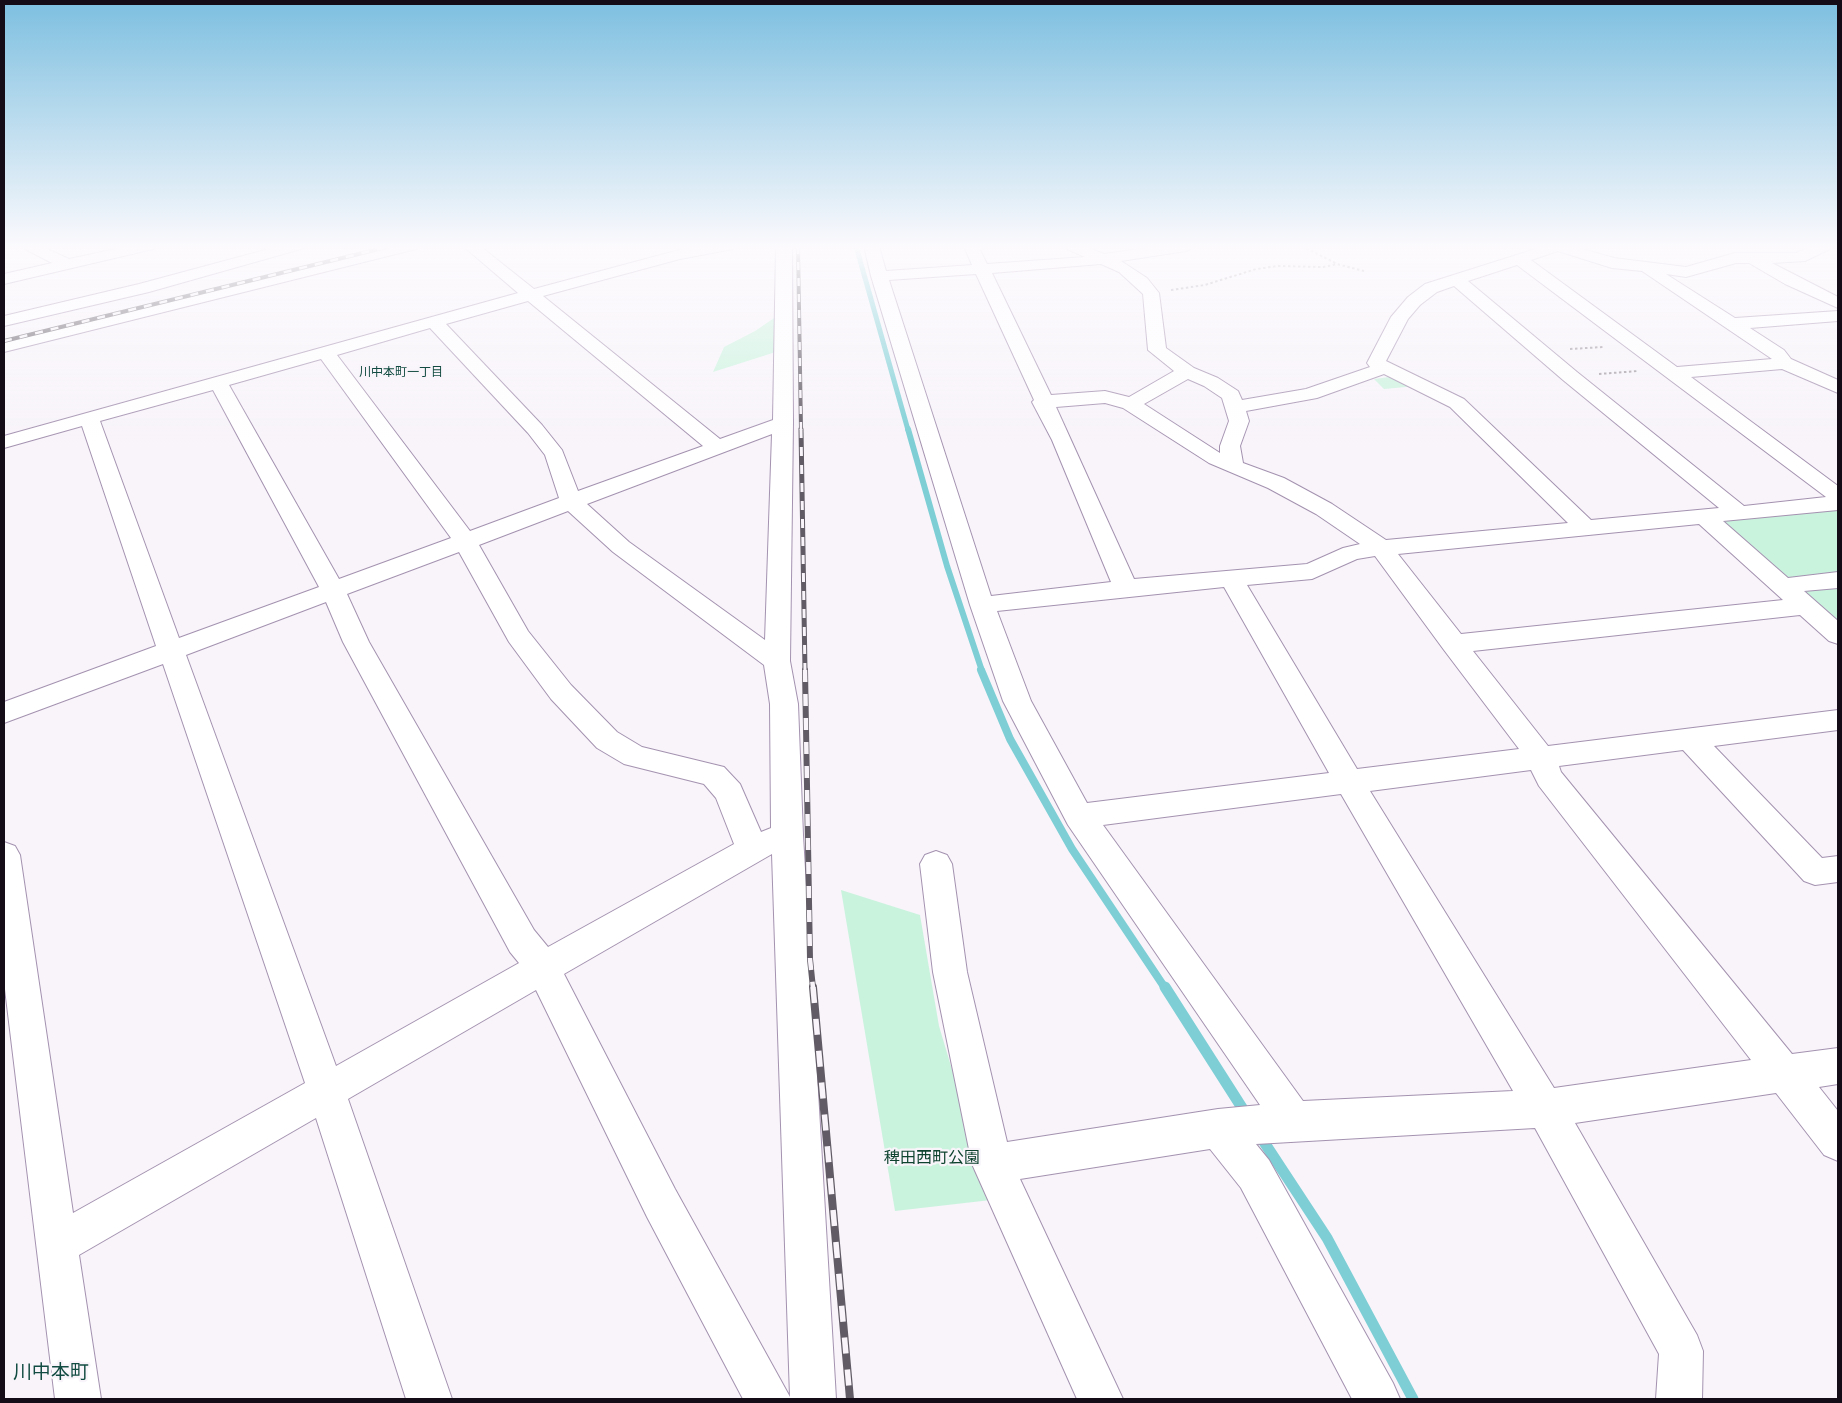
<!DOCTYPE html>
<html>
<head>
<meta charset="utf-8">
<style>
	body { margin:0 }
	#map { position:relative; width:1842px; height:1403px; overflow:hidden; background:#f8f4fa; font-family:"Roboto Condensed",sans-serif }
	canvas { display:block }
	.frame { position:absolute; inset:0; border:5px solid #140d18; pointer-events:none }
</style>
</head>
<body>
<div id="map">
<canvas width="1842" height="1403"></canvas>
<div class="frame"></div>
</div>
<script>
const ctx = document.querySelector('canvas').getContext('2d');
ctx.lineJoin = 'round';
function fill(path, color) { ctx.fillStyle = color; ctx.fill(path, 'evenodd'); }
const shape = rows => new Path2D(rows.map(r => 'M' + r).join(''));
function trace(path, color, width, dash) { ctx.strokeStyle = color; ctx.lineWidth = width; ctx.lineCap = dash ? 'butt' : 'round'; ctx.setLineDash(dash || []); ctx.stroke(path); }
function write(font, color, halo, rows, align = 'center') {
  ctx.font = font + ' "Roboto Condensed","Noto Sans JP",sans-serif'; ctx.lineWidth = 4.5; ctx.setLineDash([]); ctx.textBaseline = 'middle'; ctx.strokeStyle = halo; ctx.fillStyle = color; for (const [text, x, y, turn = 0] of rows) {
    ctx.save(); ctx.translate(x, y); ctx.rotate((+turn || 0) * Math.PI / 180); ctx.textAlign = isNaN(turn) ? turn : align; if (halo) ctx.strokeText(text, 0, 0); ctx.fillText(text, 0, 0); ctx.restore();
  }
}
const green = shape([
	[783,312,782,350,713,372,724,347,755,331],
	[1396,376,1417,386,1384,389,1374,379],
	[1838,503,1838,635,1704,516],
	[841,890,920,915,939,1026,991,1200,895,1211]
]);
const streamFar3 = shape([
	[856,246,908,430]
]);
const streamFar2 = shape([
	[908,429,947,566,982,671]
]);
const streamFar1 = shape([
	[981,670,1010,739,1072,849,1165,988]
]);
const stream = shape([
	[1165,987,1246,1114],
	[1260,1136,1327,1238,1413,1399]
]);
const path = shape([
	[1302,246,1337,264],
	[1171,290,1205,285,1256,269,1278,266,1323,267,1337,264,1364,271],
	[1570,349,1603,347],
	[1599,374,1638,371]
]);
const minor = shape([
	[23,246,41,246,69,259,130,246,156,246,153,249,4,284,4,274,52,263,25,249,23,246],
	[280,246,304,246,301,249,149,292,4,326,4,316,139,284,280,246],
	[394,246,419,246,416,249,4,352,4,342,394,246],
	[463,246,480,246,534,289,679,250,705,246,735,246,733,249,680,259,543,296,720,439,773,420,776,246,792,246,793,423,790,661,798,704,803,835,836,1399,743,1399,647,1217,536,990,348,1099,452,1399,406,1399,316,1118,79,1255,101,1399,55,1399,4,981,4,842,15,846,20,855,73,1213,305,1083,163,664,4,723,4,702,156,646,82,426,4,448,4,436,518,293,463,246],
	[528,301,703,446,578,491,562,450,542,425,446,324,528,301],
	[430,328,528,433,545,455,559,498,470,531,337,355,430,328],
	[321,359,451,538,339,579,229,385,321,359],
	[213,390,319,587,179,638,100,421,213,390],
	[772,434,765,640,629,542,587,504,772,434],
	[568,511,613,552,764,665,770,704,771,828,761,832,740,784,724,767,642,747,617,732,571,685,528,631,479,545,568,511],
	[459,552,509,642,551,699,597,748,624,764,704,784,716,798,734,844,548,947,534,930,369,642,347,594,459,552],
	[326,602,343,642,510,952,519,963,336,1066,186,655,326,602],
	[772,854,790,1397,675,1189,564,974,772,854],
	[864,246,879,246,886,271,972,265,964,246,978,246,987,264,1085,257,1067,249,1065,246,1084,246,1104,254,1160,246,1193,246,1191,249,1186,251,1121,261,1147,278,1159,293,1166,348,1194,368,1218,378,1238,391,1242,400,1306,389,1370,367,1367,363,1391,317,1408,297,1425,284,1545,246,1572,246,1614,258,1686,267,1735,253,1796,253,1813,246,1832,246,1830,249,1805,261,1772,263,1838,297,1838,308,1785,284,1749,263,1736,263,1686,277,1666,274,1735,318,1838,311,1838,321,1750,328,1784,350,1791,359,1838,380,1838,393,1782,369,1691,377,1838,486,1838,510,1723,521,1788,578,1838,572,1838,588,1804,591,1838,621,1838,644,1829,641,1800,615,1473,651,1548,746,1838,710,1838,730,1714,746,1822,858,1838,856,1838,882,1815,885,1804,881,1683,750,1559,766,1561,772,1792,1054,1838,1048,1838,1084,1819,1087,1838,1111,1838,1161,1824,1155,1776,1093,1575,1123,1697,1335,1703,1351,1702,1399,1656,1399,1659,1354,1535,1128,1256,1144,1269,1160,1393,1383,1400,1399,1352,1399,1241,1188,1210,1149,1020,1179,1123,1399,1077,1399,972,1164,933,972,920,864,925,855,936,851,947,855,952,864,967,972,1007,1142,1218,1109,1260,1105,1068,825,1003,701,970,605,871,276,864,246],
	[1558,251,1612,268,1642,271,1772,359,1677,367,1531,260,1558,251],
	[1101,264,1119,272,1143,294,1148,350,1174,371,1129,397,1105,391,1051,395,992,273,1101,264],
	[1517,265,1826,497,1744,506,1577,372,1468,281,1517,265],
	[976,274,1034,400,1032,402,1052,440,1111,582,991,596,889,280,976,274],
	[1454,286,1563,380,1719,508,1591,520,1464,399,1386,361,1408,319,1420,305,1437,292,1454,286],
	[1384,374,1450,407,1568,523,1386,540,1332,504,1284,478,1243,463,1240,446,1249,421,1246,411,1317,398,1384,374],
	[1188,379,1204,386,1222,398,1229,421,1220,446,1220,453,1144,404,1188,379],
	[1105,403,1123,408,1209,463,1268,488,1316,514,1360,544,1343,548,1307,564,1134,579,1056,407,1105,403],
	[1699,524,1783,600,1461,634,1398,554,1699,524],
	[1375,556,1444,650,1519,749,1357,769,1247,585,1312,579,1357,559,1375,556],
	[1224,587,1329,773,1087,803,1031,701,997,611,1224,587],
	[1531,770,1539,786,1751,1060,1554,1088,1370,791,1531,770],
	[1341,794,1513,1091,1303,1101,1103,825,1341,794]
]);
const railFar3 = shape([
	[798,246,801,430],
	[4,341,391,246]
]);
const railFar2 = shape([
	[801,429,805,671]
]);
const railFar1 = shape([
	[805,670,810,959,813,988]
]);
const rail = shape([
	[813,987,850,1399]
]);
const farNeighbourhoodnames = [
	["川中本町一丁目",401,373]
];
const nearParknames = [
	["稗田西町公園",932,1159]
];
const nearQuarternames = [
	["川中本町",51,1373]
];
fill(green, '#caf3de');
trace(streamFar3, '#7dcfd5', 5);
trace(streamFar2, '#7dcfd5', 6);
trace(streamFar1, '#7dcfd5', 8);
trace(stream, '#7dcfd5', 11);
trace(minor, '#a492b0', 2);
trace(path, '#9c979f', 2, [2.5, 2.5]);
fill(minor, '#fff');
trace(railFar3, '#615b65', 4);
trace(railFar2, '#615b65', 5);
trace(railFar1, '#615b65', 6);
trace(rail, '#615b65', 8);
trace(railFar3, '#f8f4fa', 2.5, [8]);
trace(railFar2, '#f8f4fa', 3, [9]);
trace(railFar1, '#f8f4fa', 4.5, [12]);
trace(rail, '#f8f4fa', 5.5, [16]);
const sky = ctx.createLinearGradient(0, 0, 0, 442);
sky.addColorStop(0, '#7dbfe0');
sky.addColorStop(0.56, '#fcfafd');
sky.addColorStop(1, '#fcfafd00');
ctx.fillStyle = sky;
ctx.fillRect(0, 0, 1842, 442);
write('12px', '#124b41', '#f8f4fa', farNeighbourhoodnames);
write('16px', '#0e432f', '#f8f4fa', nearParknames);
write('19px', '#124b41', '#f8f4fa', nearQuarternames);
</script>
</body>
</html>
